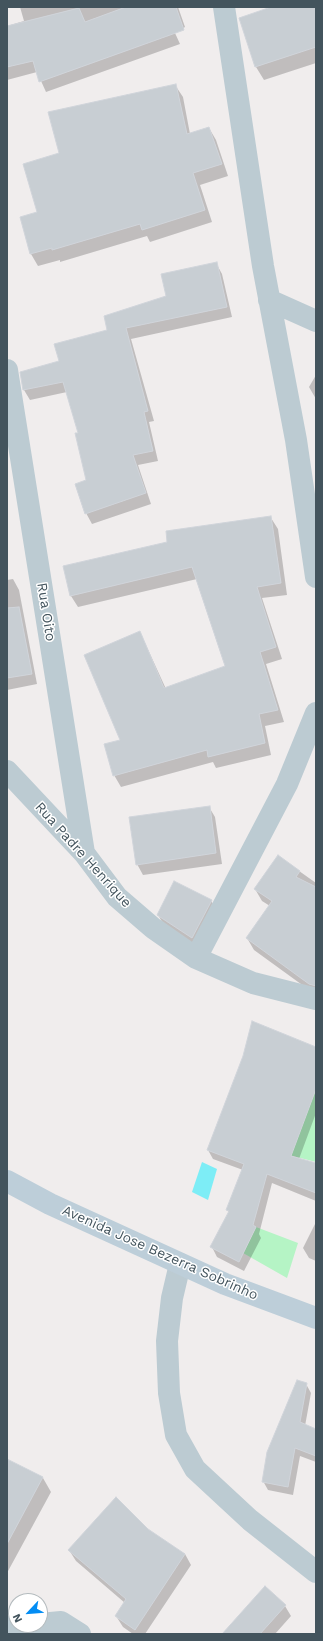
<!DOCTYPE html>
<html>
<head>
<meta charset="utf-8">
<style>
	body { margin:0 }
	#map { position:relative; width:323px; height:1641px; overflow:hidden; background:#f0eded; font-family:"Work Sans",sans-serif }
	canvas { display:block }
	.frame { position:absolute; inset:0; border:8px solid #43545d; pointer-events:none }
	.north { position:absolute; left:8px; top:1593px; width:40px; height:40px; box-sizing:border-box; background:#fff; border:1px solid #b4bbbe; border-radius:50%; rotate:244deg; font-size:11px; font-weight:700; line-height:16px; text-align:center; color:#43545d }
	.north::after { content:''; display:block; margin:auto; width:14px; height:18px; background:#038df4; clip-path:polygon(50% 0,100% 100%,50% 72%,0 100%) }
</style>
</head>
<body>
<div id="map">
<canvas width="323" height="1641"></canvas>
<div class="frame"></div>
<div class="north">N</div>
</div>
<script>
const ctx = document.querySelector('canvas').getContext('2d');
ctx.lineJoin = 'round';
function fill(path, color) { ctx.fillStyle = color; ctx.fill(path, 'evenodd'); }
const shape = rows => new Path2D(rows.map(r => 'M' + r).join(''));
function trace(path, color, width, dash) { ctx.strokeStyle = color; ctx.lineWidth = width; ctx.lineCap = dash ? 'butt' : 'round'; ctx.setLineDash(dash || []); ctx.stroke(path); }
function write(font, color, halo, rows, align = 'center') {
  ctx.font = font + ' "Work Sans",sans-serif'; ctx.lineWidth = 3; ctx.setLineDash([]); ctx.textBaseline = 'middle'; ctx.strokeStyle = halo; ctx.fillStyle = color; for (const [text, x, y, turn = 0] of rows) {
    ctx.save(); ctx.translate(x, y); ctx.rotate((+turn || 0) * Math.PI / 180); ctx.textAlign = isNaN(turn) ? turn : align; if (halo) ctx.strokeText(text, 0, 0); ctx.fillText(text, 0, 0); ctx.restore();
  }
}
const green = shape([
	[316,1089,316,1162,285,1154],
	[256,1227,298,1243,287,1278,243,1253]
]);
const water = shape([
	[202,1162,217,1169,208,1200,192,1192]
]);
const shadow = shape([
	[20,7,178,7,185,27,175,33,180,44,46,92,37,72,7,80,7,26,24,21],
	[274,7,316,7,316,63,264,80,256,67,240,18],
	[175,85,183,97,190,134,209,128,216,140,228,176,200,185,212,222,150,242,147,236,60,262,60,260,38,266,31,254,21,218,39,213,60,154],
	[216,263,222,274,232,317,131,339,154,421,149,422,158,461,138,465,151,504,92,524,86,513,87,481,79,433,67,392,30,400,24,390,60,361,108,330,167,297],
	[316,375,316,399,309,387],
	[271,518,278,529,287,595,262,598,282,659,266,664,284,722,265,726,271,755,216,768,213,762,121,787,114,775,140,632,166,689,227,667,197,579,78,607,71,596],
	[13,579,19,590,37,684,7,690,7,580],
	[209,807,215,817,222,864,143,875,137,864],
	[278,856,316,883,316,995,254,950,247,938,270,906,262,901,255,889],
	[211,901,218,911,199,948,164,925,158,915],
	[316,1048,316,1113,299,1159,316,1164,316,1201,272,1183,259,1234,261,1238,244,1271,217,1257,212,1247,229,1213,227,1210,243,1170,213,1159,208,1150],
	[316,1222,316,1261,309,1258,303,1248],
	[306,1384,311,1393,305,1426,316,1430,316,1462,300,1456,293,1495,268,1490,263,1481],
	[7,1460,43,1478,51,1492,7,1573],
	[148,1530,185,1554,191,1565,145,1634,133,1634,123,1627,116,1616,125,1603,76,1561,69,1550],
	[285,1606,291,1616,275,1634,233,1634]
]);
const building = shape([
	[126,7,176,7,184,30,39,82,33,61,7,67,7,26,79,8,85,22,126,7],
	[271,7,316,7,316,47,255,67,239,18,271,7],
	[176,84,187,134,209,127,222,164,193,173,205,210,142,230,140,224,52,250,52,248,30,254,20,217,37,212,23,164,59,153,48,112,176,84],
	[217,262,227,307,126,328,148,411,144,412,153,451,133,455,146,493,85,514,75,484,86,480,75,433,78,433,63,382,23,390,20,372,59,361,54,344,107,330,104,316,166,296,161,274,217,262],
	[271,516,281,583,257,587,276,647,260,652,278,710,259,714,265,743,208,757,207,750,113,776,104,744,120,740,84,655,140,631,164,688,225,666,192,567,70,596,63,566,167,542,166,531,271,516],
	[19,607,32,674,7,678,7,608,19,607],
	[210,806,216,853,136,865,129,817,210,806],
	[278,855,300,871,296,877,316,887,316,986,309,984,246,938,272,901,254,889,278,855],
	[174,881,212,900,192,938,157,915,174,881],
	[252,1021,316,1047,316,1089,291,1156,316,1163,316,1193,267,1174,253,1225,256,1227,239,1262,210,1247,229,1211,226,1210,244,1164,207,1150,243,1056,252,1021],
	[297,1380,307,1383,300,1422,316,1429,316,1456,295,1448,288,1487,262,1482,267,1452,297,1380],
	[7,1459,43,1477,7,1544,7,1459],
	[116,1497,148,1529,185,1554,135,1630,115,1616,126,1599,68,1550,116,1497],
	[265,1586,286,1605,260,1634,222,1634,265,1586]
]);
const street = shape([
	[224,7,263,266,296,440,316,577],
	[269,300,316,321],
	[7,370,84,853],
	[7,771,84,853,117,897,153,928,196,958,253,983,316,999],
	[196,958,287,784,316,713],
	[180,1264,172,1298,167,1341,169,1393,176,1435,195,1469,250,1520,316,1572],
	[40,1624,61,1622,80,1634],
	[7,1627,29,1625]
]);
const secondary = shape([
	[7,1181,50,1204,225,1284,316,1318]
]);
const streetNames = [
	["Rua Oito",46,612,81],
	["Rua Padre Henrique",83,855,48],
	["Avenida Jose Bezerra Sobrinho",160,1253,24]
];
fill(green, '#b5f4c5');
fill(water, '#7dedf6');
fill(shadow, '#0003');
fill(building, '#c8ced3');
trace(building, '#d0d4da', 1);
trace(street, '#bccbd2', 22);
trace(secondary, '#bdced9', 22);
write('14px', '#43545d', '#fff', streetNames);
</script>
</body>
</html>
